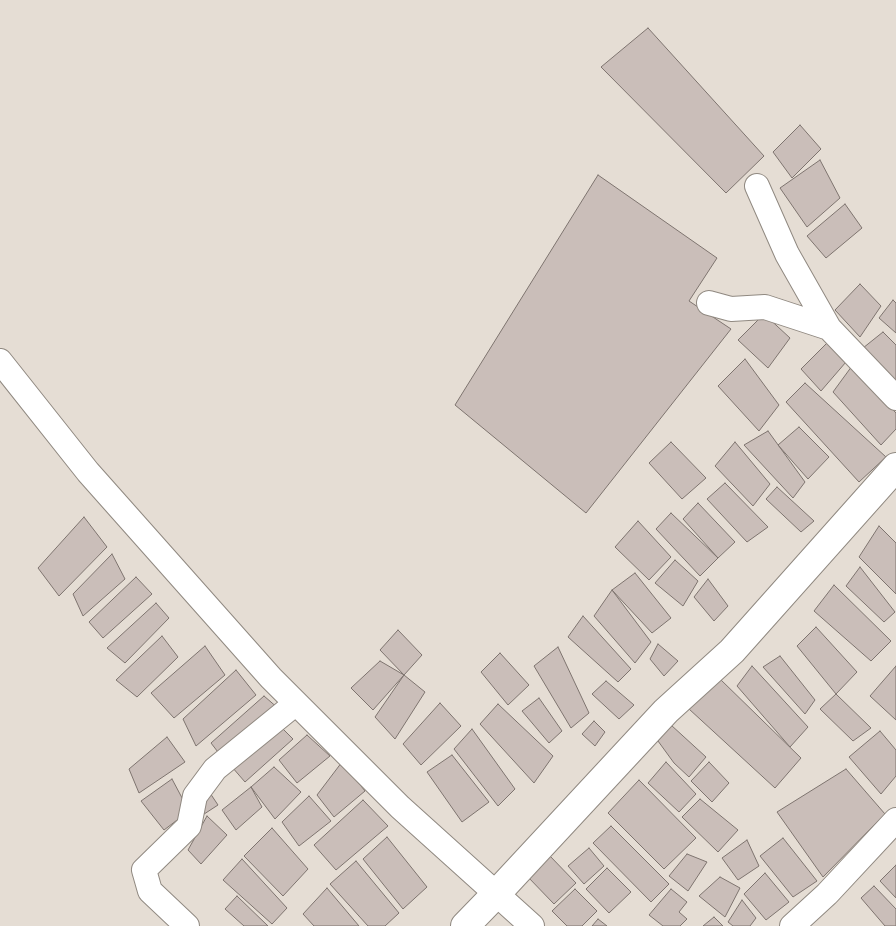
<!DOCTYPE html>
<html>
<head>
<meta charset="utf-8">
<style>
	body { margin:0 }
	canvas { display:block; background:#e5ddd4 }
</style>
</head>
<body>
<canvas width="896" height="926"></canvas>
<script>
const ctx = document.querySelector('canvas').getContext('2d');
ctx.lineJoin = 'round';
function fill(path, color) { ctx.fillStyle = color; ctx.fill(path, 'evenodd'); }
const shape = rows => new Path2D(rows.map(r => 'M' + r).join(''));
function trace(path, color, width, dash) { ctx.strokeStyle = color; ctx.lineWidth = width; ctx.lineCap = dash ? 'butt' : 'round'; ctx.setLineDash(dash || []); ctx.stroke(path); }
const building = shape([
	[648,28,764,156,726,193,601,67,648,28],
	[800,125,821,149,792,178,773,152,800,125],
	[820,160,840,198,807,227,780,188,820,160],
	[598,175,717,258,689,301,731,329,586,513,455,405,598,175],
	[845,204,862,228,826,258,807,236,845,204],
	[860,284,881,306,860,337,835,310,860,284],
	[893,300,896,303,896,333,879,318,893,300],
	[764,314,790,338,768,368,738,340,764,314],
	[883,332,896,345,896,384,863,348,883,332],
	[830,340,846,362,821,391,801,369,830,340],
	[745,359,779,405,759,431,718,386,745,359],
	[852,366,896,413,896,429,881,445,833,392,852,366],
	[805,383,886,457,859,482,786,402,805,383],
	[799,427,829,457,808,479,778,445,799,427],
	[768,431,805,482,793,498,744,445,768,431],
	[671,442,706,478,682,499,649,463,671,442],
	[735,442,770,484,753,506,715,466,735,442],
	[725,483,768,527,747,542,707,499,725,483],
	[777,487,814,521,801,532,766,499,777,487],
	[698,503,735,542,718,558,683,519,698,503],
	[671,513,718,558,700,576,656,529,671,513],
	[84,517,107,547,59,596,38,568,84,517],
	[638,521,671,557,649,580,615,547,638,521],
	[879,526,896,543,896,594,859,557,879,526],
	[112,554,125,579,83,616,73,594,112,554],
	[675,560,698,581,683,606,655,583,675,560],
	[860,567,895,612,884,622,846,586,860,567],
	[635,573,671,618,652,633,612,590,635,573],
	[136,577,152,594,103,638,89,622,136,577],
	[708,579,728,606,714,621,694,597,708,579],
	[834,585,891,641,871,661,814,611,834,585],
	[612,590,651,642,635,663,594,616,612,590],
	[156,603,169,618,125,663,107,648,156,603],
	[583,616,631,669,618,682,568,637,583,616],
	[816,627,857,672,836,694,797,646,816,627],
	[398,630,422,655,404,675,380,650,398,630],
	[162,636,178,657,137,697,116,680,162,636],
	[658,644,678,661,664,676,650,659,658,644],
	[205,646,225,675,174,718,151,693,205,646],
	[558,647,589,713,571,728,534,666,558,647],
	[500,653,529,685,508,705,481,672,500,653],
	[780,656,815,700,805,714,763,667,780,656],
	[380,661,404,675,373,710,351,688,380,661],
	[752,666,808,727,790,747,737,686,752,666],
	[896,666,896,720,870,696,896,666],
	[236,670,256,695,196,746,183,719,236,670],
	[404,675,425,692,395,739,375,717,404,675],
	[720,679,801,758,775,788,689,709,720,679],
	[606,681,634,705,619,719,592,694,606,681],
	[836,694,871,728,853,741,820,709,836,694],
	[264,696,279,709,221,756,211,743,264,696],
	[539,698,562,731,549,743,522,711,539,698],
	[440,703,461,726,421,765,403,744,440,703],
	[498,704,553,756,534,783,480,724,498,704],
	[594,721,605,732,595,746,582,734,594,721],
	[671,725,706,757,689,777,674,763,658,741,671,725],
	[280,726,293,739,245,782,232,767,280,726],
	[472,729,515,789,498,806,454,749,472,729],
	[880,731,896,750,896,776,881,794,849,757,880,731],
	[307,735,330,756,297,783,279,760,307,735],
	[167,737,185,762,139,793,129,769,167,737],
	[452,755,489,802,462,822,427,772,452,755],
	[342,762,365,791,334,817,317,795,342,762],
	[666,762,696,794,679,812,648,783,666,762],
	[709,762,729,783,712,802,691,781,709,762],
	[274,767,301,792,275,819,251,787,274,767],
	[846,769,885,814,823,877,777,812,846,769],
	[172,779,189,811,164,830,141,801,172,779],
	[639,780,696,838,664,869,608,813,639,780],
	[251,787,262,807,236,830,222,810,251,787],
	[210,793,218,805,198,818,210,793],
	[309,796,331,821,299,846,282,822,309,796],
	[700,799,738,830,718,852,682,817,700,799],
	[363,800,388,826,336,870,314,845,363,800],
	[207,816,227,835,201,864,188,850,207,816],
	[611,826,669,884,651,902,593,843,611,826],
	[272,828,308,869,283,896,244,856,272,828],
	[387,837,427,887,403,909,363,859,387,837],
	[783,838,817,881,793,897,760,856,783,838],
	[747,840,759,866,738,880,722,858,747,840],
	[589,848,604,866,584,884,568,866,589,848],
	[687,854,707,862,688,891,669,876,687,854],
	[549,855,576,883,554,904,527,876,549,855],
	[242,859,287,908,272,924,223,880,242,859],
	[356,861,399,913,385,926,368,926,330,884,356,861],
	[896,865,896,898,880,881,896,865],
	[607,868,631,892,609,913,586,889,607,868],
	[765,873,789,902,766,920,744,894,765,873],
	[720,877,740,888,725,917,699,896,720,877],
	[874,886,896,909,896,926,885,926,861,898,874,886],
	[327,888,359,926,314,926,303,914,327,888],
	[575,889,597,911,582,926,567,926,552,911,575,889],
	[671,889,687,902,679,912,687,919,680,926,663,926,649,915,671,889],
	[237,896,268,926,244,926,225,909,237,896],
	[742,900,756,918,750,926,733,926,728,922,742,900],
	[714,917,723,926,703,926,714,917],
	[598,919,607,926,592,926,598,919]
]);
const street = shape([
	[757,186,787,254,829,328],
	[709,303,731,309,765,307,829,328,896,398],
	[0,361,88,472,271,678,400,807,532,926],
	[187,926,150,891,144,870,189,826,195,796,215,769,295,704],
	[792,926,827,894,896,820]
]);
const secondary = shape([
	[465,926,497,893,666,711,732,651,896,467]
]);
fill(building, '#cabeb9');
trace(building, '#7e746f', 1);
trace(street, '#908981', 26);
trace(secondary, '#908981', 30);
trace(street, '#fff', 24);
trace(secondary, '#fff', 28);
</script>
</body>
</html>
